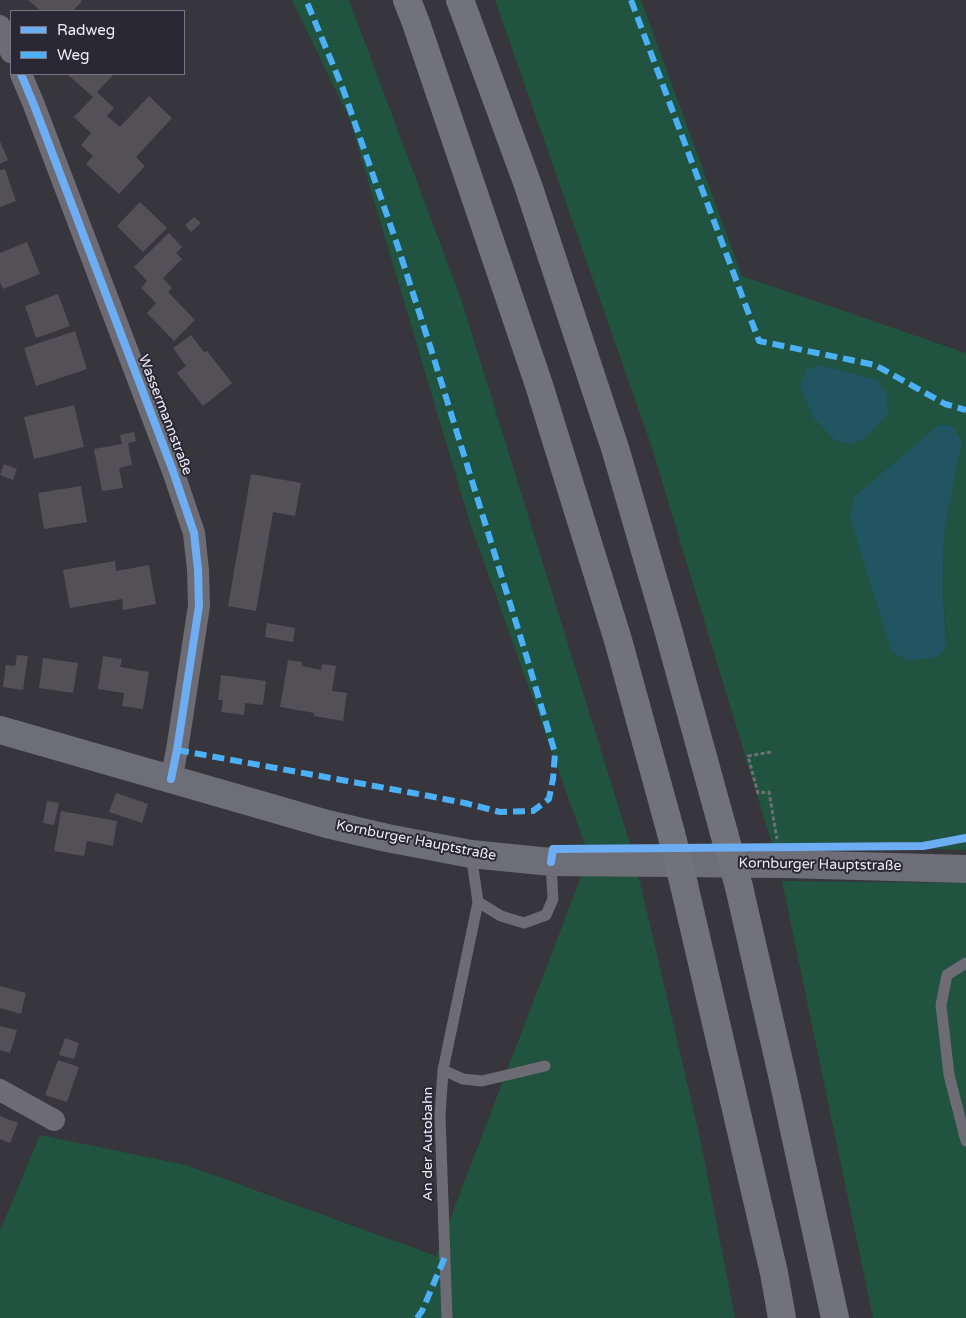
<!DOCTYPE html>
<html>
<head>
<meta charset="utf-8">
<style>
	body { margin:0 }
	#map { position:relative; width:966px; height:1318px; overflow:hidden; background:#37363c; font-family:"Varela Round",sans-serif }
	canvas { display:block }
	.legend { position:absolute; left:10px; top:10px; width:175px; height:65px; box-sizing:border-box; background:#2b2835; border:1px solid #797782; margin:0; padding:6px 9px; list-style:none; font-size:15px; color:#eeedf6 }
	.legend li { display:flex; align-items:center; gap:10px; height:25px }
	.legend b { width:25px; border:1px solid #797782 }
</style>
</head>
<body>
<div id="map">
<canvas width="966" height="1318"></canvas>
<ul class="legend">
<li><b style="height:6px;background:#6dadf4"></b>Radweg</li>
<li><b style="height:6px;background:#4cb0f7"></b>Weg</li>
</ul>
</div>
<script>
const ctx = document.querySelector('canvas').getContext('2d');
ctx.lineJoin = 'round';
function fill(path, color) { ctx.fillStyle = color; ctx.fill(path, 'evenodd'); }
const shape = rows => new Path2D(rows.map(r => 'M' + r).join(''));
function trace(path, color, width, dash) { ctx.strokeStyle = color; ctx.lineWidth = width; ctx.lineCap = dash ? 'butt' : 'round'; ctx.setLineDash(dash || []); ctx.stroke(path); }
function write(font, color, halo, rows, align = 'center') {
  ctx.font = font + ' "Varela Round",sans-serif'; ctx.lineWidth = 4; ctx.setLineDash([]); ctx.textBaseline = 'middle'; ctx.strokeStyle = halo; ctx.fillStyle = color; for (const [text, x, y, turn = 0] of rows) {
    ctx.save(); ctx.translate(x, y); ctx.rotate((+turn || 0) * Math.PI / 180); ctx.textAlign = isNaN(turn) ? turn : align; if (halo) ctx.strokeText(text, 0, 0); ctx.fillText(text, 0, 0); ctx.restore();
  }
}
const green = shape([
	[292,0,349,0,461,299,634,857,700,1138,735,1318,0,1318,0,1231,40,1135,186,1165,436,1256,589,856,470,523,350,120],
	[495,0,641,0,742,276,966,353,966,850,772,844,651,445],
	[962,442,944,533,943,592,946,647,907,661],
	[782,881,958,883,966,881,966,1318,873,1318]
]);
const water = shape([
	[821,365,877,380,887,393,888,414,865,438,852,444,836,441,814,418,800,385,807,369],
	[939,425,953,426,962,442,944,533,943,592,946,647,938,657,907,661,891,650,850,517,854,497]
]);
const building = shape([
	[28,0,80,0,82,1,73,11,41,11],
	[67,74,114,74,97,92,114,108,107,116,120,127,149,96,172,118,136,157,145,166,119,194,86,164,93,156,81,145,91,133,74,117,93,97],
	[0,141,8,160,0,164],
	[5,169,16,201,0,207,0,170],
	[140,202,167,228,143,252,117,226],
	[194,217,201,223,191,232,185,225],
	[169,233,182,247,176,253,182,259,163,278,172,288,168,292,195,320,174,341,147,313,156,303,141,288,147,281,134,267],
	[27,242,40,274,3,289,0,282,0,253],
	[58,294,70,326,36,338,25,306],
	[75,331,87,369,36,386,24,348],
	[191,335,204,352,207,351,232,383,203,406,177,373,186,366,173,348],
	[74,405,84,447,34,459,24,417],
	[134,432,136,441,128,443,132,465,119,468,123,488,102,491,94,449,122,444,120,435],
	[4,464,17,469,13,480,0,475],
	[251,474,301,483,295,516,273,512,256,611,228,606],
	[81,486,87,522,44,529,38,493],
	[115,561,116,571,149,565,156,604,123,610,122,599,70,608,63,570],
	[267,623,295,628,293,642,265,637],
	[17,655,28,656,23,690,3,687,6,665,15,666],
	[103,656,122,659,120,667,149,672,143,709,122,706,124,693,98,689],
	[43,658,78,663,73,693,39,688],
	[288,660,302,662,302,666,321,670,322,664,336,666,332,691,347,693,343,721,314,716,314,713,280,707],
	[221,675,266,681,263,705,245,703,244,715,221,712,223,700,218,700],
	[116,793,148,804,142,823,109,812],
	[47,801,59,803,54,825,43,823],
	[61,811,117,821,113,846,87,841,84,856,54,851],
	[0,986,26,993,21,1014,0,1008],
	[0,1026,17,1030,10,1053,0,1050],
	[65,1038,79,1043,74,1059,59,1055],
	[58,1060,79,1067,67,1102,45,1095],
	[0,1116,18,1123,10,1143,0,1139]
]);
const path = shape([
	[771,752,748,756,758,793,769,792,777,839]
]);
const lane = shape([
	[478,902,501,916,524,923,546,915,553,899,551,862],
	[966,963,947,975,941,1005,949,1075,966,1141],
	[443,1070,463,1079,482,1081,545,1066],
	[447,1318,440,1116,443,1070,478,902,471,854]
]);
const street = shape([
	[0,26,11,52],
	[21,74,34,105,173,471,194,533,198,570,199,606,177,750,171,779],
	[0,1090,54,1120]
]);
const secondary = shape([
	[0,730,327,824,387,838,471,854,551,862,785,864,966,869]
]);
const highway = shape([
	[407,0,416,23,539,385,618,640,671,833],
	[460,0,528,185,615,448,667,626,724,833],
	[684,885,774,1273,782,1318],
	[739,887,783,1079,835,1318]
]);
const highwayBridge = shape([
	[671,833,684,885],
	[724,833,739,887]
]);
const quiet = shape([
	[631,0,759,341,875,365,945,404,966,410],
	[177,750,413,793,465,803,500,812,533,811,549,799,553,779,555,753,527,658,431,349,397,244,343,89,306,0],
	[417,1318,422,1311,445,1257]
]);
const cycleway = shape([
	[21,74,34,105,173,471,194,533,198,570,199,606,177,750,171,779],
	[551,862,553,849,923,846,966,838]
]);
const streetNames = [
	["Wassermannstraße",165,415,69],
	["Kornburger Hauptstraße",416,841,11],
	["Kornburger Hauptstraße",820,865,1],
	["An der Autobahn",428,1144,-90]
];
fill(green, '#205340');
fill(water, '#215561');
fill(building, '#535156');
trace(path, '#706f77', 3, [4, 2.5]);
trace(lane, '#6d6c75', 11);
trace(street, '#6d6c75', 22);
trace(secondary, '#6e6e78', 28);
trace(highway, '#727279', 28);
trace(highwayBridge, '#727279', 28);
trace(quiet, '#4cb0f7', 6, [12, 6]);
trace(cycleway, '#6dadf4', 8);
write('14px', '#eeedf6', '#2b2835', streetNames);
</script>
</body>
</html>
